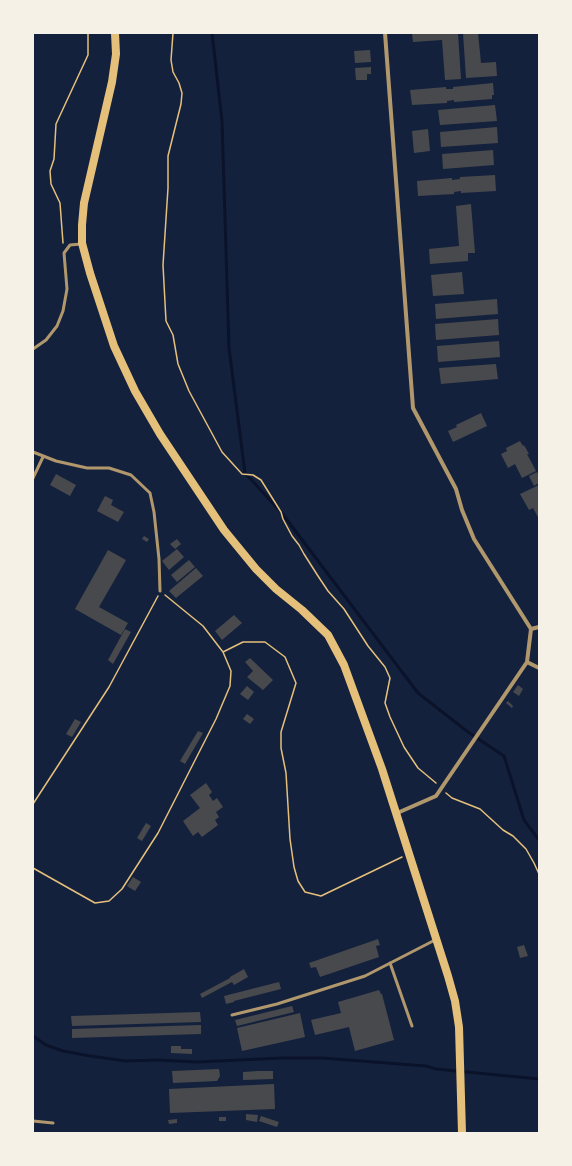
<!DOCTYPE html>
<html>
<head>
<meta charset="utf-8">
<style>
	body { margin:0 }
	#map { position:relative; width:572px; height:1166px; overflow:hidden; background:#14213d; font-family:Arial,sans-serif }
	canvas { display:block }
	.frame { position:absolute; inset:0; border:34px solid #f6f1e7; pointer-events:none }
</style>
</head>
<body>
<div id="map">
<canvas width="572" height="1166"></canvas>
<div class="frame"></div>
</div>
<script>
const ctx = document.querySelector('canvas').getContext('2d');
ctx.lineJoin = 'round';
const shape = rows => new Path2D(rows.map(r => 'M' + r).join(''));
function trace(path, color, width, dash) { ctx.strokeStyle = color; ctx.lineWidth = width; ctx.lineCap = dash ? 'butt' : 'round'; ctx.setLineDash(dash || []); ctx.stroke(path); }
function fill(path, color) { ctx.fillStyle = color; ctx.fill(path, 'evenodd'); }
const stream = shape([
	[212,33,222,121,229,348,245,473,281,512,418,693,468,732,504,756,524,820,539,840],
	[33,1036,46,1045,63,1051,90,1056,126,1061,158,1060,197,1062,282,1058,322,1058,426,1066,436,1069,539,1079]
]);
const building = shape([
	[412,33,458,33,461,79,445,80,442,40,413,42],
	[463,33,478,33,481,63,496,62,497,76,466,78],
	[370,50,371,62,355,63,354,51],
	[371,67,371,74,367,74,367,80,356,80,355,68],
	[493,83,494,95,492,95,492,99,454,102,454,100,447,101,447,103,412,105,410,90,446,87,446,89,453,89,453,87],
	[495,105,497,121,440,125,438,110],
	[497,127,498,143,441,147,440,132],
	[428,129,430,151,414,153,412,131],
	[493,150,494,165,443,169,442,154],
	[495,175,496,191,461,193,461,191,454,192,454,194,418,196,417,181,452,178,452,180,460,179,460,177],
	[471,204,475,253,468,253,468,261,430,264,429,249,459,246,456,206],
	[462,272,464,294,433,296,431,275],
	[497,299,498,314,436,319,435,304],
	[498,319,499,335,436,340,435,324],
	[499,341,500,357,438,362,437,346],
	[496,364,498,379,441,384,439,368],
	[481,413,487,426,453,442,448,431,457,427,456,425],
	[520,441,523,446,524,445,529,454,527,454,536,471,522,478,515,464,508,468,501,454,507,451,506,448],
	[537,472,539,476,539,483,534,486,529,476],
	[56,474,76,485,70,496,50,485],
	[539,485,539,519,533,508,529,510,520,494],
	[105,496,113,500,111,505,124,512,118,522,97,511],
	[144,536,149,539,147,542,142,539],
	[177,539,181,544,175,549,170,544],
	[177,549,184,557,169,570,162,561],
	[108,550,126,560,99,607,128,623,121,635,75,609],
	[189,560,195,567,177,582,171,575],
	[196,568,203,576,176,598,169,591],
	[234,615,242,623,222,640,215,631],
	[125,629,131,632,113,664,108,660],
	[250,658,273,680,263,690,247,677,253,671,245,662],
	[518,685,523,689,519,696,513,692],
	[247,686,254,692,248,700,240,694],
	[508,701,513,706,512,708,506,703],
	[247,714,254,719,250,724,243,719],
	[75,719,81,722,72,737,66,734],
	[198,731,203,733,185,764,180,761],
	[206,783,212,792,209,795,213,801,217,798,223,807,216,812,219,817,215,820,218,825,202,837,198,832,193,836,183,821,200,808,190,795],
	[146,823,151,826,142,841,137,838],
	[133,877,141,882,135,891,127,886],
	[378,939,380,945,376,946,379,957,320,977,316,967,311,968,309,963],
	[524,945,528,956,520,958,517,947],
	[244,969,248,977,234,985,232,982,202,998,200,994,230,978,230,977],
	[279,982,281,989,234,1001,234,1002,226,1004,224,996],
	[379,990,381,994,382,994,394,1040,355,1051,349,1027,315,1035,311,1020,341,1013,338,1002],
	[292,1006,294,1012,237,1026,235,1020],
	[200,1012,201,1022,72,1026,71,1016],
	[300,1013,305,1037,242,1051,237,1028],
	[201,1025,201,1034,72,1038,72,1029],
	[171,1046,181,1046,181,1049,192,1049,192,1054,171,1053],
	[219,1069,220,1076,217,1081,173,1083,172,1071],
	[258,1071,273,1071,273,1079,243,1080,243,1072],
	[274,1084,275,1109,170,1113,169,1089],
	[246,1114,258,1115,257,1122,246,1120],
	[261,1116,279,1122,277,1127,259,1121],
	[219,1117,226,1117,226,1121,219,1121],
	[177,1119,177,1123,169,1124,168,1120]
]);
const path = shape([
	[173,33,171,60,173,72,179,83,182,93,181,104,168,156,168,188,163,265,166,321,173,335,178,364,189,391,222,452,242,474,253,475,261,480,281,512,283,519,292,536,299,545,304,554,318,576,328,591,344,609,368,646,385,667,390,678,385,703,390,717,404,747,418,768,436,783],
	[63,243,60,203,51,184,50,171,54,159,56,124,88,55,88,33],
	[223,652,243,642,265,642,285,657,296,683,281,732,281,748,286,773,290,839,294,867,298,881,305,892,321,896,402,857],
	[446,793,452,798,480,809,503,830,513,836,526,849,534,863,539,874],
	[33,804,109,687,158,596],
	[33,868,95,903,109,901,122,889,158,833,216,719,230,686,231,671,223,652,203,626,165,595]
]);
const service = shape([
	[33,349,46,340,57,326,63,311,67,289,64,253,70,245,81,244],
	[33,452,56,461,87,468,109,468,131,475,150,493,154,512,159,559,160,591],
	[33,478,43,457],
	[390,963,412,1026],
	[232,1015,277,1004,365,976,435,940],
	[33,1121,53,1123]
]);
const minor = shape([
	[385,33,413,408,456,489,462,510,474,539,531,629,527,662,436,796,395,814],
	[531,629,539,627],
	[527,662,539,668]
]);
const secondary = shape([
	[115,33,116,54,112,82,84,203,82,225,82,243,90,273,114,346,135,391,160,434,224,530,256,569,276,589,302,610,328,635,344,665,382,769,448,976,455,1001,459,1027,462,1133]
]);
trace(stream, '#0b132b', 3);
fill(building, '#48494c');
trace(path, '#e5c07b', 1.5);
trace(service, '#b1986c', 3);
trace(minor, '#b1986c', 4);
trace(secondary, '#e5c07b', 8);
</script>
</body>
</html>
